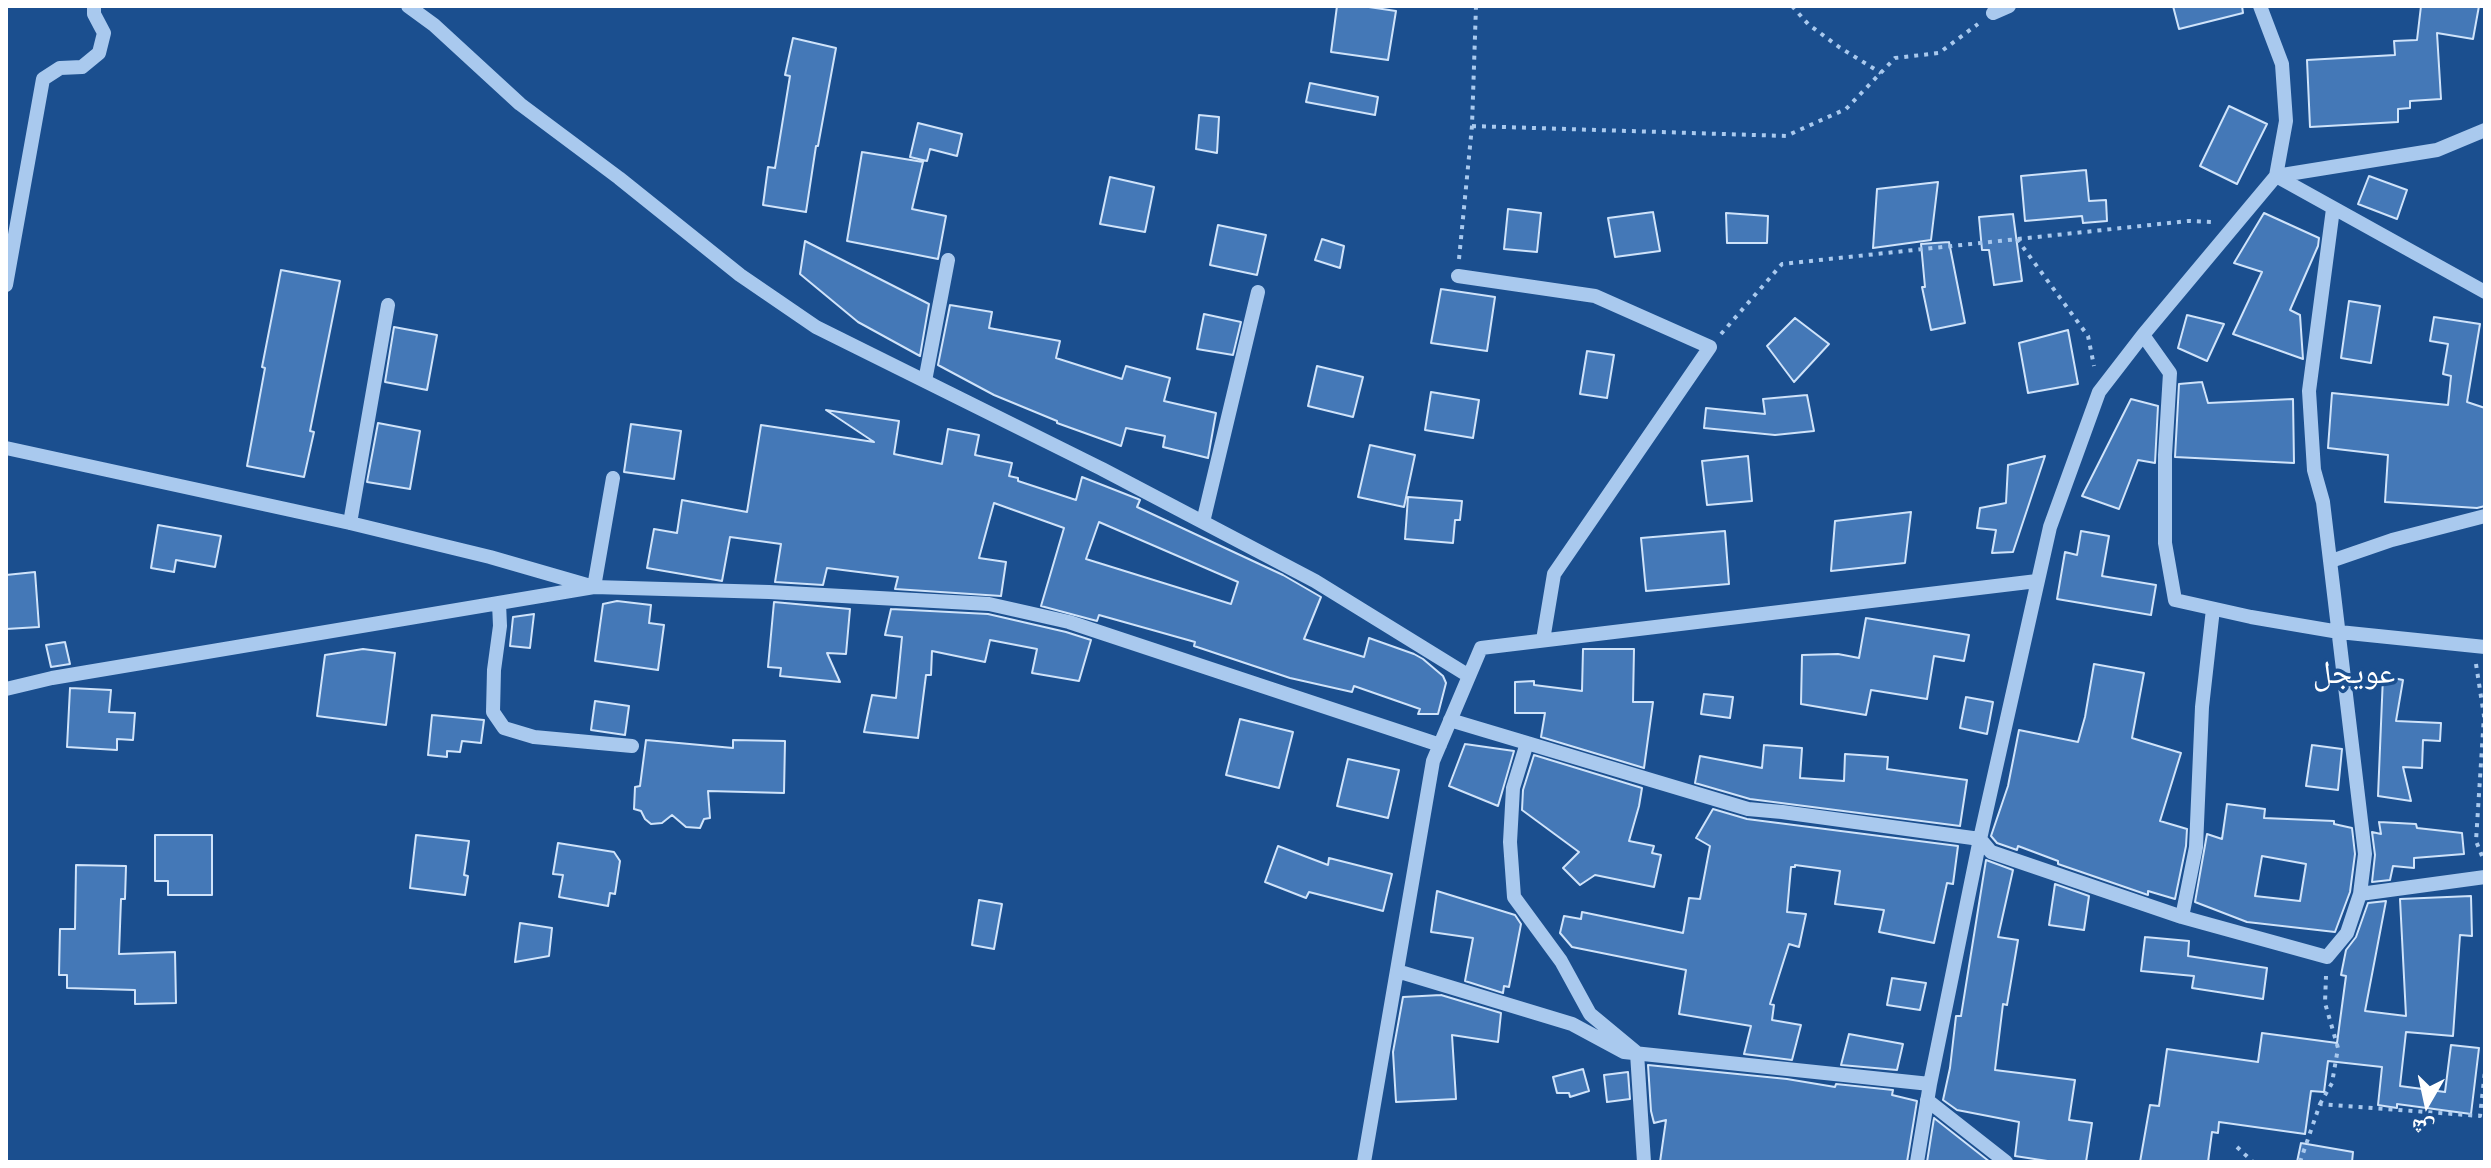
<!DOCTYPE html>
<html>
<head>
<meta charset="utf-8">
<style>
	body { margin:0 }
	#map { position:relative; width:2491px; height:1168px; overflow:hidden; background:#1b4f8f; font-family:Signika,"Noto Naskh Arabic",sans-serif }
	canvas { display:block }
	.frame { position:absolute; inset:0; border:8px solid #fff; pointer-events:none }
	.north { position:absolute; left:2387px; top:1064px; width:80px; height:80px; -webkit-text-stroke:6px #1b4f8f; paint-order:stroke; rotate:189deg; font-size:22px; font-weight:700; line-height:32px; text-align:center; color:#fff }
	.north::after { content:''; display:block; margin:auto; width:28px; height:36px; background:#fff; clip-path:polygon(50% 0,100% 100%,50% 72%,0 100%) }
</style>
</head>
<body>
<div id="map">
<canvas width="2491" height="1168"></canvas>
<div class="frame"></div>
<div class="north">ش</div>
</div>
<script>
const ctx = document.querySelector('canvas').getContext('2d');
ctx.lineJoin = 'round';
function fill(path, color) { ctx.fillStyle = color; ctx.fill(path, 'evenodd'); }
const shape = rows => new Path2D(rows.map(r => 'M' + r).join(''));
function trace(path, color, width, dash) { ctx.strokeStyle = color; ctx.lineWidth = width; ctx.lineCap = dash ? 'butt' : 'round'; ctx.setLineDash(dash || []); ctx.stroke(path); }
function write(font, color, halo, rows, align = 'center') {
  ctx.font = font + ' Signika,"Noto Naskh Arabic",sans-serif'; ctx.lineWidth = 7; ctx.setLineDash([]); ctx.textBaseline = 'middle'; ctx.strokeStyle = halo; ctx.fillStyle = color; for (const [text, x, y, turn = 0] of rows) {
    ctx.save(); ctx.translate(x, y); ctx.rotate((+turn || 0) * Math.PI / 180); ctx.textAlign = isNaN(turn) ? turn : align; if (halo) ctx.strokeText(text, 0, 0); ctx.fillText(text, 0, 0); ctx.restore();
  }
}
const building = shape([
	[1337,6,1362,6,1396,11,1388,60,1331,52,1337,6],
	[2173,6,2242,6,2243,13,2179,29,2173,6],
	[2421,6,2479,6,2473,39,2437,33,2441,99,2410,101,2410,108,2398,109,2398,122,2310,127,2307,60,2395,55,2394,41,2417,40,2421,6],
	[793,38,836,48,818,146,816,146,806,212,763,205,768,167,775,168,790,76,785,75,793,38],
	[1310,83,1378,97,1375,115,1306,102,1310,83],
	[2229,106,2267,124,2237,184,2200,166,2229,106],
	[1199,115,1219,117,1217,153,1196,149,1199,115],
	[918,123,962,134,957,156,930,149,927,161,910,157,918,123],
	[862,152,923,162,912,209,946,216,938,259,847,241,862,152],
	[2086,170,2089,201,2106,200,2107,221,2083,223,2082,216,2025,221,2021,176,2086,170],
	[2369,176,2407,190,2397,219,2358,204,2369,176],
	[1110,177,1154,187,1145,232,1100,224,1110,177],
	[1938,182,1931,240,1873,248,1877,189,1938,182],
	[1508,209,1541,213,1537,252,1504,249,1508,209],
	[1653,212,1660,251,1615,257,1608,218,1653,212],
	[1726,213,1768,216,1767,243,1727,243,1726,213],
	[2264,213,2319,238,2318,246,2290,310,2300,315,2303,359,2233,334,2262,272,2234,263,2264,213],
	[2013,214,2022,281,1994,285,1989,250,1982,250,1979,217,2013,214],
	[1218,225,1266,235,1257,275,1210,265,1218,225],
	[1322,239,1344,246,1340,268,1315,260,1322,239],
	[805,241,929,304,920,356,858,322,800,274,805,241],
	[1949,242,1965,323,1931,330,1922,287,1925,287,1921,244,1949,242],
	[281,270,340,281,310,431,314,432,304,477,247,466,265,368,262,367,281,270],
	[1441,289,1495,297,1487,351,1431,343,1441,289],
	[2349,301,2380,306,2371,363,2341,358,2349,301],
	[950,305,992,312,989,328,1060,341,1056,358,1122,379,1126,366,1170,378,1164,401,1216,413,1208,458,1163,447,1165,436,1126,428,1121,446,1057,423,1057,421,994,395,938,365,950,305],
	[1204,314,1241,322,1233,355,1197,349,1204,314],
	[2187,315,2224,324,2207,361,2178,348,2187,315],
	[2434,317,2480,324,2467,402,2485,408,2485,506,2477,508,2385,502,2388,455,2328,448,2332,393,2448,405,2451,376,2443,374,2448,344,2430,341,2434,317],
	[1795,318,1829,344,1794,382,1767,346,1795,318],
	[394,327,437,335,427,390,385,382,394,327],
	[2068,330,2078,384,2028,393,2019,343,2068,330],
	[1587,351,1614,355,1607,398,1580,394,1587,351],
	[1317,366,1363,377,1353,417,1308,406,1317,366],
	[2202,382,2208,403,2293,399,2294,463,2175,457,2179,384,2202,382],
	[1431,392,1479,400,1473,438,1425,430,1431,392],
	[1807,395,1814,431,1775,435,1704,428,1706,408,1765,414,1763,399,1807,395],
	[2131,399,2158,406,2155,463,2138,460,2119,509,2082,496,2131,399],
	[826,410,899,421,894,454,942,464,948,429,979,435,975,455,1012,463,1009,476,1018,478,1018,481,1076,500,1082,477,1138,499,1140,500,1137,507,1283,575,1321,597,1304,639,1364,657,1369,638,1414,654,1423,659,1443,676,1446,683,1438,714,1418,714,1420,709,1354,686,1352,692,1290,678,1194,646,1195,642,1099,615,1097,621,1041,606,1064,528,994,503,979,558,1006,562,1001,596,895,589,898,577,827,568,823,585,775,582,781,544,730,537,722,581,647,568,654,529,677,533,682,500,747,512,761,425,874,442,826,410],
	[1099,522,1238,582,1231,604,1086,559,1099,522],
	[378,423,420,431,410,489,367,482,378,423],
	[631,424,681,431,674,479,624,472,631,424],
	[1370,445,1415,455,1404,507,1358,497,1370,445],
	[1748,456,1752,501,1707,505,1702,461,1748,456],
	[2045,456,2013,552,1992,553,1996,530,1977,528,1980,508,2006,503,2008,465,2045,456],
	[1408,497,1462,501,1460,520,1455,520,1453,543,1405,539,1408,497],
	[1911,512,1905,563,1831,571,1835,521,1911,512],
	[158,525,221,536,215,567,176,560,174,572,151,568,158,525],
	[1725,531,1729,584,1646,591,1641,538,1725,531],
	[2081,531,2109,536,2102,576,2156,585,2151,615,2057,599,2065,552,2077,555,2081,531],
	[35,572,39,627,6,629,6,575,35,572],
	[617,601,651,605,649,623,664,625,658,670,595,661,603,604,617,601],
	[774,602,850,609,846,654,827,653,840,682,780,676,781,668,768,667,774,602],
	[891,609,988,614,1066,632,1091,640,1079,681,1032,673,1037,649,990,640,985,662,932,651,931,675,926,675,918,738,864,732,872,695,896,698,902,637,885,635,891,609],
	[534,614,530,648,510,646,513,617,534,614],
	[1866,618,1969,635,1964,661,1934,656,1927,699,1871,690,1866,715,1801,704,1802,655,1838,654,1859,658,1866,618],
	[65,642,70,664,51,667,46,645,65,642],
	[363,649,395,653,386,725,317,716,325,655,363,649],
	[1583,649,1634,649,1633,702,1653,702,1644,768,1541,737,1545,713,1515,713,1515,682,1534,681,1534,685,1582,691,1583,649],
	[2094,664,2144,673,2132,738,2181,753,2160,821,2187,829,2186,846,2175,899,2148,891,2148,895,2058,864,2058,861,2018,846,2017,850,1997,843,1991,836,2008,786,2019,730,2078,742,2085,717,2094,664],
	[2383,676,2403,680,2396,721,2441,723,2440,741,2423,740,2422,768,2403,767,2411,801,2378,796,2383,676],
	[70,688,111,690,109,712,135,713,133,740,117,739,117,750,67,747,70,688],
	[1704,694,1733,697,1730,718,1701,714,1704,694],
	[1966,697,1993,702,1987,734,1960,728,1966,697],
	[595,701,629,706,625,735,591,730,595,701],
	[432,715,484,720,481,743,462,741,460,752,447,751,447,757,428,755,432,715],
	[1240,719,1293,732,1279,788,1226,775,1240,719],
	[646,740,733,748,733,740,785,741,784,793,708,791,710,818,704,819,700,828,686,827,672,815,662,823,651,824,645,819,641,811,634,809,635,787,640,786,646,740],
	[1465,744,1514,751,1498,806,1449,786,1465,744],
	[1764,745,1802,748,1800,778,1844,781,1845,754,1888,757,1887,769,1967,780,1960,826,1750,799,1695,783,1700,756,1762,768,1764,745],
	[2312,745,2342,749,2338,790,2306,786,2312,745],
	[1534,755,1642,788,1639,806,1629,841,1654,846,1652,853,1661,855,1654,887,1595,875,1580,885,1563,868,1579,852,1522,810,1523,790,1534,755],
	[1348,759,1399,770,1388,818,1337,806,1348,759],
	[2227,804,2265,809,2264,818,2334,821,2334,824,2352,828,2355,854,2350,892,2335,932,2247,922,2195,902,2207,834,2222,839,2227,804],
	[2262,856,2306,864,2300,901,2255,896,2262,856],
	[1713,809,1747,819,1958,846,1953,884,1947,883,1934,943,1879,932,1884,910,1835,904,1840,871,1795,865,1795,867,1791,867,1787,912,1806,914,1799,947,1789,944,1770,1004,1774,1005,1772,1020,1801,1025,1792,1060,1744,1054,1751,1026,1679,1014,1686,970,1572,947,1560,933,1564,916,1581,919,1582,912,1683,933,1689,898,1700,899,1710,846,1696,838,1713,809],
	[2379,822,2416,824,2417,828,2462,833,2464,854,2414,858,2414,868,2393,866,2390,880,2372,882,2375,855,2372,832,2381,834,2379,822],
	[155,835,212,835,212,895,168,895,168,881,155,881,155,835],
	[416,835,469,841,464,875,468,876,465,895,410,888,416,835],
	[558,843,614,852,620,861,615,894,610,893,608,906,559,897,563,875,553,874,558,843],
	[1278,846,1328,865,1329,858,1392,874,1383,911,1309,892,1306,898,1265,882,1278,846],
	[1986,860,2013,870,1998,937,2018,940,2007,1005,2003,1004,1995,1070,2075,1080,2069,1120,2092,1123,2086,1162,2054,1162,2015,1156,2019,1122,1957,1110,1943,1100,1950,1068,1956,1016,1961,1016,1986,860],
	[76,865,126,866,125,899,121,899,119,954,175,952,176,1003,135,1004,135,990,67,988,67,975,59,975,60,929,75,929,76,865],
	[2055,884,2089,896,2084,930,2049,925,2055,884],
	[1437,891,1515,915,1521,924,1509,987,1504,986,1503,993,1465,981,1473,938,1431,932,1437,891],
	[2471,896,2472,936,2460,935,2453,1036,2406,1032,2400,1086,2445,1092,2451,1045,2479,1048,2471,1114,2397,1104,2397,1108,2378,1105,2382,1067,2328,1061,2324,1092,2311,1091,2305,1134,2219,1122,2218,1133,2212,1132,2208,1162,2140,1162,2150,1105,2159,1106,2167,1049,2258,1062,2262,1033,2337,1043,2346,976,2341,975,2346,950,2356,937,2368,903,2386,901,2365,1011,2406,1016,2400,899,2471,896],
	[979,900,1002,904,994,949,972,945,979,900],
	[520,923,552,928,549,956,515,962,520,923],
	[2145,937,2189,941,2188,956,2267,968,2263,999,2192,988,2194,976,2141,971,2145,937],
	[1892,978,1926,983,1920,1010,1887,1005,1892,978],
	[1441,995,1501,1013,1498,1042,1452,1035,1456,1099,1396,1102,1393,1052,1403,997,1441,995],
	[1849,1034,1903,1044,1897,1070,1841,1065,1849,1034],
	[1648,1065,1787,1079,1835,1087,1836,1084,1893,1090,1892,1095,1917,1101,1907,1162,1660,1162,1666,1120,1654,1123,1651,1111,1648,1065],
	[1583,1069,1589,1091,1570,1097,1569,1093,1557,1093,1553,1077,1583,1069],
	[1628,1072,1630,1099,1607,1102,1604,1075,1628,1072],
	[1934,1118,1990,1162,1927,1162,1934,1118],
	[2301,1143,2353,1152,2352,1162,2297,1162,2301,1143]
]);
const path = shape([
	[1792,6,1808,24,1839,47,1881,73],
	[1472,126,1786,136,1846,109,1895,58,1939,53,1978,24],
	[2017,239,2088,336,2094,366],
	[1459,259,1472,126,1476,6],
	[1721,334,1782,264,2188,221,2214,222],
	[2476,664,2484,716,2476,841,2484,861],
	[2320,1104,2332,1083,2338,1048,2325,1003,2326,976],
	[2237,1147,2253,1162],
	[2300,1162,2320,1104,2480,1116,2485,1071]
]);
const minor = shape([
	[408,6,434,25,520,104,619,178,740,275,816,327,1102,469,1315,581,1469,676],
	[1993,13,2009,6],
	[2276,176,2485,292],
	[2276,176,2437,150,2485,130],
	[1458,276,1595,296,1710,347,1554,574,1543,640],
	[6,285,43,79,60,68,82,67,99,53,104,33,94,14,94,6],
	[2143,335,2170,373,2165,455,2165,543,2175,600,2251,617,2339,632,2485,647],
	[925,381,948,260],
	[6,448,350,523,490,557,594,587,613,478],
	[1203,522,1258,292],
	[350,523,388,305],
	[2331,561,2392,540,2485,516],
	[499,603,500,626,494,670,493,712,504,728,534,737,632,746],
	[6,689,52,678,594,587,769,592,989,604,1069,622,1440,745],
	[1450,720,1748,809,1782,812,1980,839,1991,852,2182,917,2327,957,2347,933,2360,894,2365,854,2323,502,2314,470,2309,391,2333,209],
	[1527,743,1513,788,1510,842,1514,897,1561,961,1590,1014,1637,1053,1644,1162],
	[2360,894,2485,877],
	[2182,917,2196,847,2202,707,2213,609],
	[1397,971,1572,1024,1624,1052,1930,1084],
	[1927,1100,2006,1162],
	[1364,1162,1433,761,1481,648,2037,581],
	[1917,1162,1930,1084,1980,839,2050,527,2099,392,2143,335,2276,176,2286,121,2282,64,2260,6]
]);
const quarterNames = [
	["عويجل",2354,675]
];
fill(building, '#4478b7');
trace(building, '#cfe3fa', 2);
trace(path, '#a9c9ee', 4, [4, 6]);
trace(minor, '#a9c9ee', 14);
write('32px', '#fff', '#1b4f8f', quarterNames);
</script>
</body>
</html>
